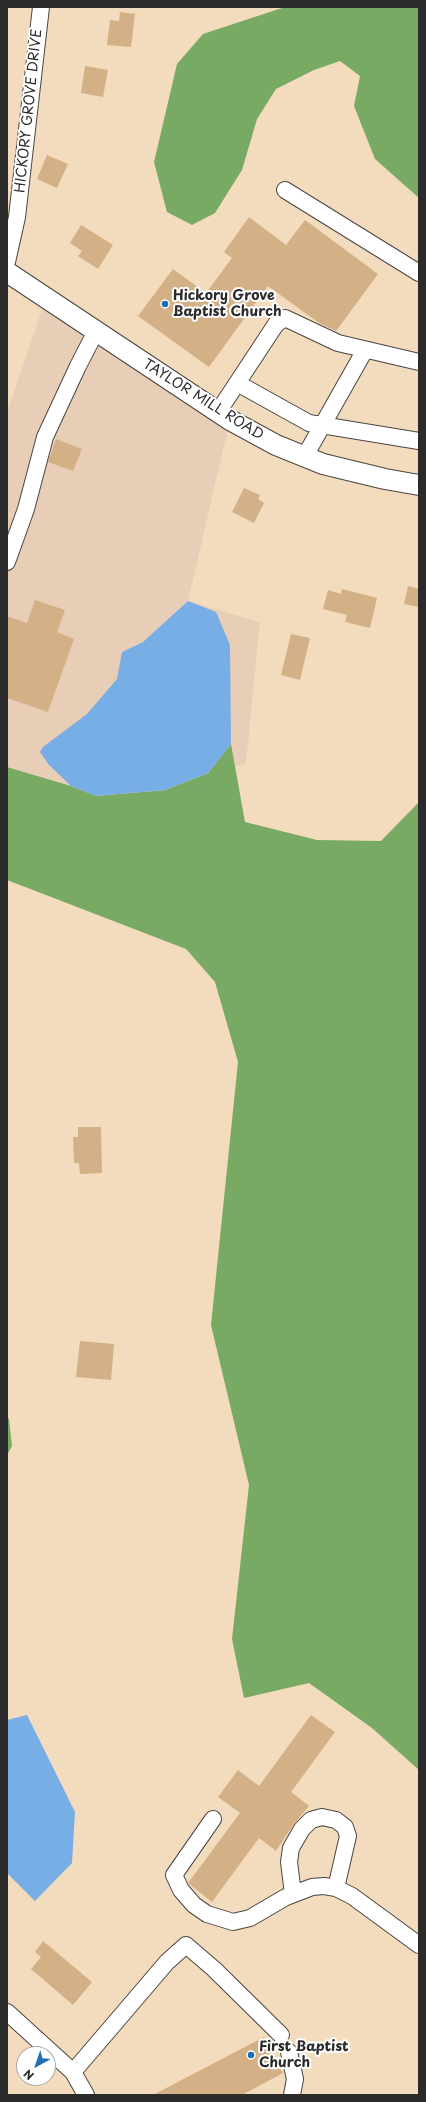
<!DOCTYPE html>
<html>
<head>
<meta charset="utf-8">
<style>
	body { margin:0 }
	#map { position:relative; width:426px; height:2102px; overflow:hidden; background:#f3dbbd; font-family:"Playpen Sans",sans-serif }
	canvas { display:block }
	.frame { position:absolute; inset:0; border:8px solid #2b2b2b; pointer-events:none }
	.north { position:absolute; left:16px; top:2046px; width:40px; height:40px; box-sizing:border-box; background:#fff; border:1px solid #aaa; border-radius:50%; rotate:220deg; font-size:11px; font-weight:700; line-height:16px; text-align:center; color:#2b2b2b }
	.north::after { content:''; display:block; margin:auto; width:14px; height:18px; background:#1f6fb2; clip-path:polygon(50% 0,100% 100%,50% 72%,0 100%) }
</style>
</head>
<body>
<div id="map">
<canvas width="426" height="2102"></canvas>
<div class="frame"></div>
<div class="north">N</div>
</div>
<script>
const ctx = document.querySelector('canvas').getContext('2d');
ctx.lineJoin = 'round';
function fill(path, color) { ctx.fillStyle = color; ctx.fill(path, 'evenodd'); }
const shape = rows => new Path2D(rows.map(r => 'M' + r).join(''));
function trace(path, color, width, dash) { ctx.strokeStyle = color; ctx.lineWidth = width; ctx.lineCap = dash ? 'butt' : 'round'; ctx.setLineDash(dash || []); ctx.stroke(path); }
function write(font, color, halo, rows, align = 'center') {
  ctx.font = font + ' "Playpen Sans",sans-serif'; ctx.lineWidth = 4; ctx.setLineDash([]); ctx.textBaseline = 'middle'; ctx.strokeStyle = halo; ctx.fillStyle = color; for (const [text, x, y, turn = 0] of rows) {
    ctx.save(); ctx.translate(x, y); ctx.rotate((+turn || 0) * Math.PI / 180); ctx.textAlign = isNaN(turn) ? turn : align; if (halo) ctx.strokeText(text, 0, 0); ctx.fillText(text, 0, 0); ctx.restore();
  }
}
const built = shape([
	[46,298,230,420,188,601,260,622,246,764,96,796,71,786,7,767,7,412]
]);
const forest = shape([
	[285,7,419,7,419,198,375,159,354,106,360,76,340,61,314,70,276,89,257,119,242,170,215,213,192,225,167,212,154,162,177,64,203,34],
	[231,744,245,822,317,840,381,841,419,802,419,1770,372,1728,309,1683,244,1698,232,1639,249,1485,211,1325,238,1062,215,982,186,949,7,880,7,767,71,786,96,796,165,790,208,773],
	[7,1416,9,1419,12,1446,7,1455]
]);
const water = shape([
	[188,601,216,612,230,645,231,744,208,773,165,790,96,796,71,786,49,765,40,752,43,747,87,714,117,679,122,652,143,642],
	[27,1715,75,1812,72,1863,35,1901,7,1873,7,1720]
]);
const building = shape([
	[120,12,135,14,131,47,107,45,110,20,119,21],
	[85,66,108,70,103,97,81,93],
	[47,155,68,164,57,188,37,179],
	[249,217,286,245,305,220,378,274,336,331,319,323,268,286,209,367,138,316,173,269,206,293,232,258,224,252],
	[81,225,113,245,98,269,78,256,82,251,70,243],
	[56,439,82,449,73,471,48,462],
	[244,488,260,495,258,499,264,503,254,523,232,512],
	[408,586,419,589,419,607,404,604],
	[342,589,377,598,370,628,345,622,347,615,323,609,328,590,341,594],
	[35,600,65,610,57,632,74,639,48,712,7,698,7,616,27,623],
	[291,634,310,638,300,680,281,675],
	[78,1127,101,1127,102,1173,80,1174,79,1163,74,1163,73,1137,78,1137],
	[80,1341,114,1344,111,1380,76,1377],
	[311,1715,335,1732,291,1792,309,1806,294,1824,276,1851,259,1838,212,1902,188,1883,240,1813,218,1797,238,1770,259,1786],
	[43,1941,92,1982,73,2005,31,1969,41,1957,35,1952],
	[264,2037,283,2073,242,2095,153,2095]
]);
const minor = shape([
	[285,190,419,273],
	[7,262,17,217,41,7],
	[237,383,309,423,419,441],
	[218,412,276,324,285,318,338,343,419,362],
	[305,456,365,350],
	[7,562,26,509,45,437,78,366,96,331],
	[213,1819,174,1875,181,1890,194,1905,207,1914,233,1922,250,1918,286,1897,312,1887,324,1886,336,1888,352,1896,419,1945],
	[293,1894,289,1862,291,1848,302,1829,311,1820,322,1817,336,1820,345,1827,348,1836,336,1888],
	[7,2012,73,2072,86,2095],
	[289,2052,295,2079,292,2095],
	[73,2072,167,1962,186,1945,214,1969,281,2035]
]);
const major = shape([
	[7,272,230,420,276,445,323,464,385,479,419,485]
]);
const markers = [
	[165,304,4,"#1f6fb2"],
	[251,2055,4,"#1f6fb2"]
];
const streetNames = [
	["HICKORY GROVE DRIVE",29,111,-84],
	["TAYLOR MILL ROAD",203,400,32]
];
const poiNames = [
	["Hickory Grove",173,296],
	["Baptist Church",173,312],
	["First Baptist",259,2047],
	["Church",259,2063]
];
fill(built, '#e9ceb7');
fill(forest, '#79aa64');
fill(water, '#77aee6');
fill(building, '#d3b085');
trace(minor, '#494541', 18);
trace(major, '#494541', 22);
trace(minor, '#fff', 16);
trace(major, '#fff', 20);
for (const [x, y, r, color] of markers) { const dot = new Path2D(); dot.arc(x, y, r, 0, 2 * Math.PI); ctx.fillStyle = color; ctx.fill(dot); trace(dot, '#fff', 1.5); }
write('14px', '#2b2b2b', '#fff', streetNames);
write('bold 14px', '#2b2b2b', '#fff', poiNames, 'left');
</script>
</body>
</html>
